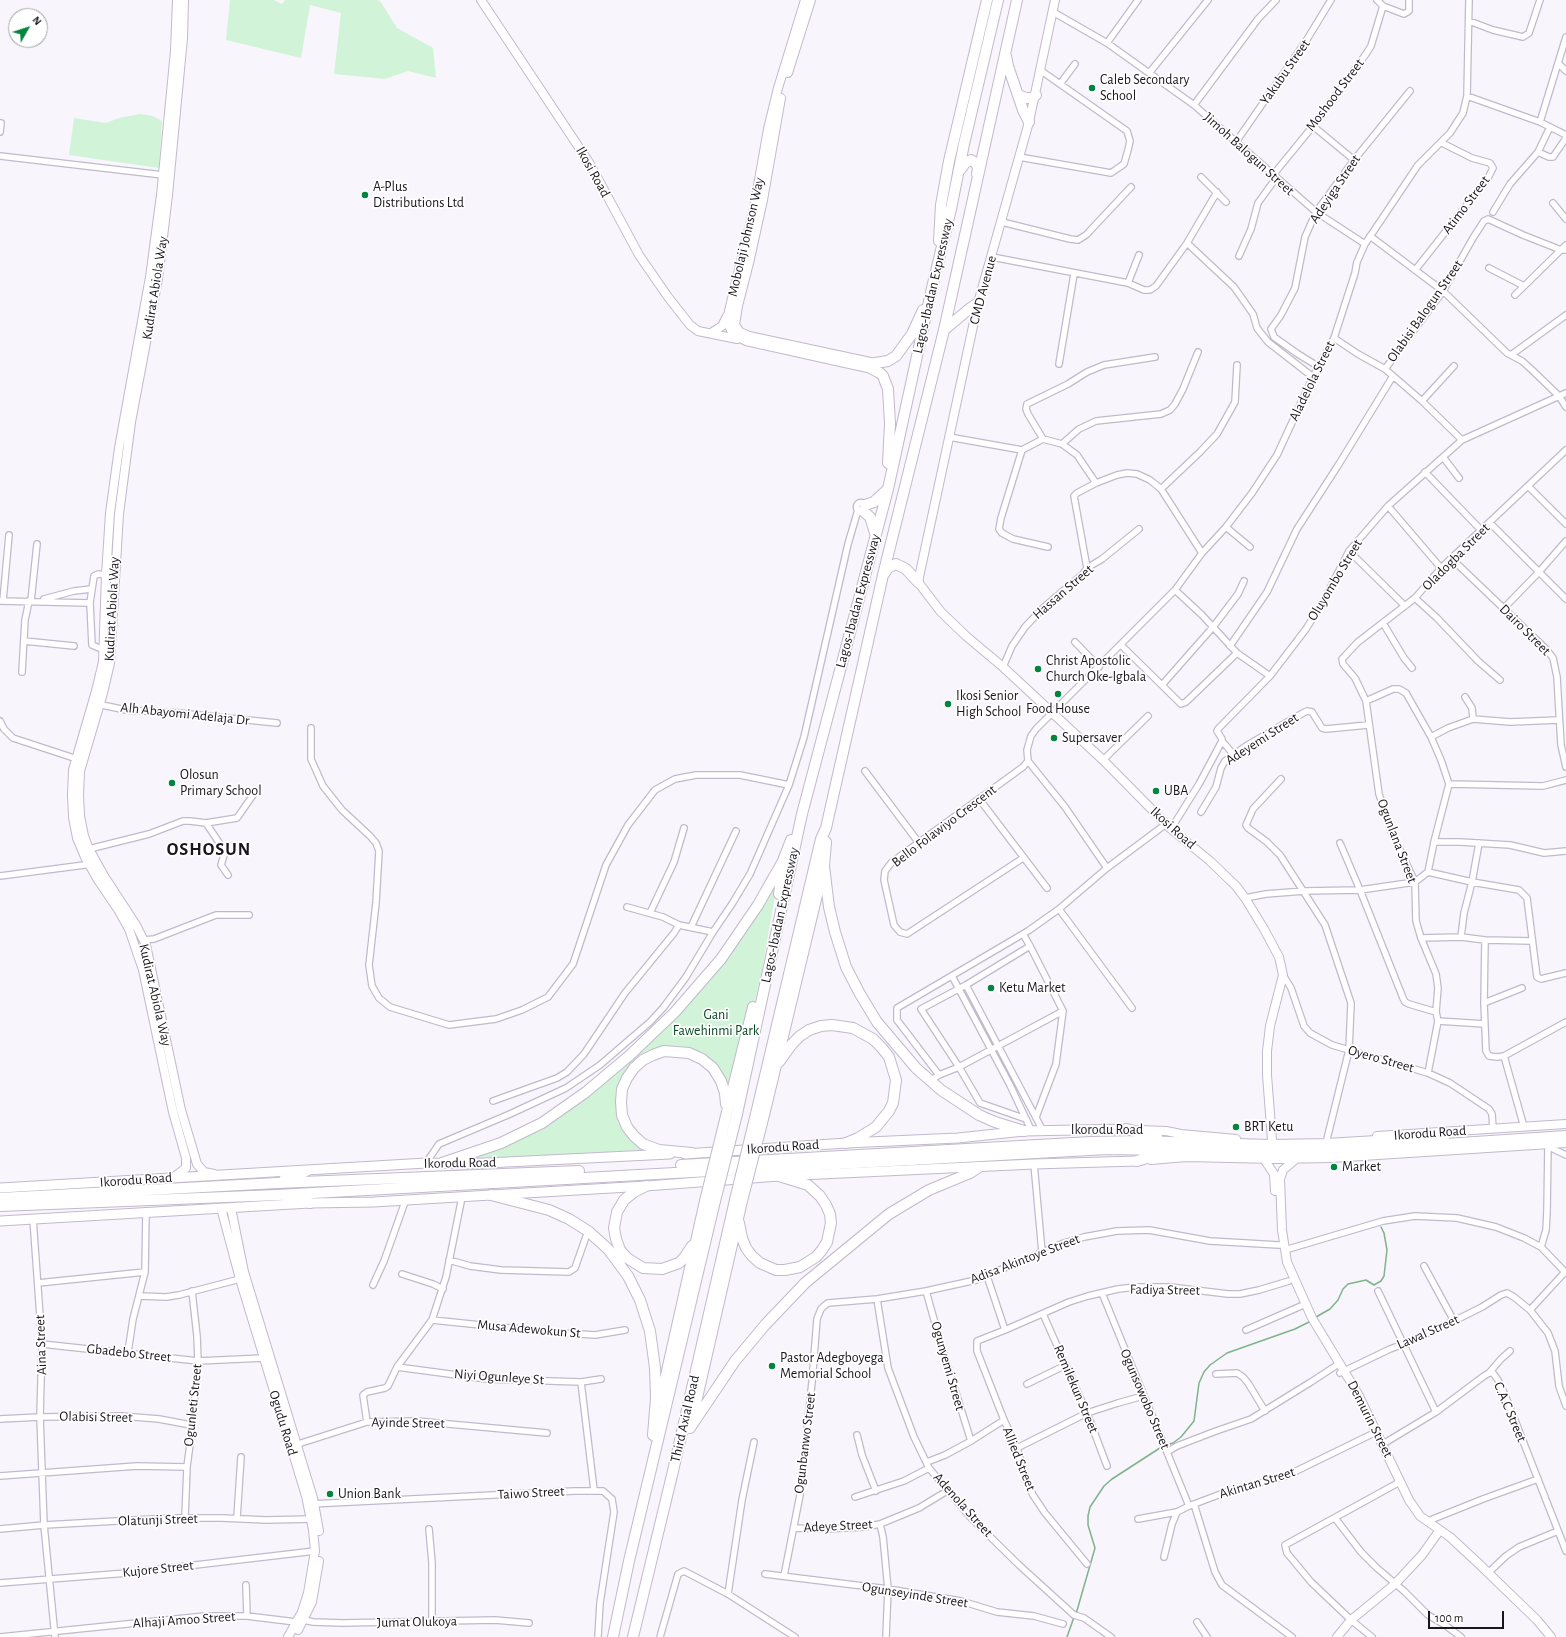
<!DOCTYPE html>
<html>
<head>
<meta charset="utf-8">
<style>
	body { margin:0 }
	#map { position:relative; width:1566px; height:1637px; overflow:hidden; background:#f8f5fd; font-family:"Alegreya Sans",sans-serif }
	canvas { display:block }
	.north { position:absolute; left:8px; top:8px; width:40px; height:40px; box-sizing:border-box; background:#fff; border:1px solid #a3a2a5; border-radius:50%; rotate:51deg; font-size:11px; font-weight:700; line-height:16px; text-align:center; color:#19161d }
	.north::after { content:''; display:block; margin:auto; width:14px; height:18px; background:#00843e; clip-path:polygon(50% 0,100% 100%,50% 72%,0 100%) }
	.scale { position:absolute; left:1428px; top:1611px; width:76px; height:18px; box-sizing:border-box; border:2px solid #19161d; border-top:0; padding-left:5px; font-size:12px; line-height:14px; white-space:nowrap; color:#19161d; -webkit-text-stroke:3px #fff; paint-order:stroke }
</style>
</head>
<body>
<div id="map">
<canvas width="1566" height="1637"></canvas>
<div class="north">N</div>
<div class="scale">100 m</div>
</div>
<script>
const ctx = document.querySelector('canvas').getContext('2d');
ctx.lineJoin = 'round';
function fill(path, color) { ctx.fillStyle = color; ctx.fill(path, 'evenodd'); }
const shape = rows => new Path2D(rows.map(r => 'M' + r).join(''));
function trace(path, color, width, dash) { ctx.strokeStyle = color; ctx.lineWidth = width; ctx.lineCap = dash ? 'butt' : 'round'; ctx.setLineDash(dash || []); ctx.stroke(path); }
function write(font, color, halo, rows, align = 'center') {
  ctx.font = font + ' "Alegreya Sans",sans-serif'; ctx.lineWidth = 3.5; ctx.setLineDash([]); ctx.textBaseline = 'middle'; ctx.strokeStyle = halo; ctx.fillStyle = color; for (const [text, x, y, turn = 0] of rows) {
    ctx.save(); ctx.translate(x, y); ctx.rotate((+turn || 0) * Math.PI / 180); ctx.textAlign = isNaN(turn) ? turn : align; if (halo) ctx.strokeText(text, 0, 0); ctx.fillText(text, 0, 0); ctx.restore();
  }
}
const green = shape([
	[230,0,274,0,282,4,285,0,377,0,380,1,397,28,433,48,436,78,408,71,385,79,334,74,341,13,310,5,301,58,226,40],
	[140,114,153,116,162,121,159,168,69,155,74,118,106,123,119,118],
	[775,883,777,884,762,970,747,1034,729,1090,695,1051,680,1046,664,1047,650,1052,616,1101,646,1150,476,1159,475,1156,503,1147,532,1134,558,1118,591,1093,682,1011,743,937]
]);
const stream = shape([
	[1316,1317,1330,1309,1338,1300,1343,1289,1348,1284,1366,1280,1374,1285,1381,1281,1384,1276,1387,1250,1384,1233,1381,1227],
	[1167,1445,1173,1443,1181,1437,1194,1421,1199,1383,1204,1372,1210,1365,1227,1353,1295,1329,1311,1321],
	[1076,1614,1095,1548,1088,1525,1088,1516,1090,1507,1104,1486,1112,1479,1163,1446],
	[1067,1637,1074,1617]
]);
const street = shape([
	[1377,0,1383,6,1404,14,1409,11,1409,0],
	[1053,12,1107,43,1194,105,1316,212,1365,244],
	[1469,21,1493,30,1523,37,1529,33,1540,0],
	[1107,43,1138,0],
	[1558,63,1566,71],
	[1150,72,1208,0],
	[1060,84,1075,64],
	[1467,96,1540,122,1566,135],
	[1194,105,1258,19,1276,0],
	[1540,122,1566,37],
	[1313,126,1354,160],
	[0,132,1,123],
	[1236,142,1306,41,1331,0],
	[1538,152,1549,157,1553,157,1566,138],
	[0,156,163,175],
	[1019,157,1111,173,1124,164,1128,150,1130,141,1127,131,1040,70],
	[1273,175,1313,126,1366,54,1371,46,1383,6],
	[1201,177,1226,202],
	[1553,203,1566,219],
	[1493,212,1510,184,1538,152,1550,127],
	[1002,222,1070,239,1078,240,1086,235,1131,187],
	[1370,236,1443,291,1507,353,1522,361,1532,370,1559,396,1566,407],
	[1187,243,1234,287,1253,314,1257,328,1268,342,1313,377],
	[1239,256,1251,229,1258,203,1276,178],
	[992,257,1128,283,1144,290,1150,290,1156,286,1187,243,1217,192],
	[1489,268,1524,286],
	[1416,269,1488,178,1493,168,1490,163,1472,158,1442,143],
	[1128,283,1139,255],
	[1515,295,1566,245],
	[1334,338,1358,354,1385,369,1422,401,1462,440],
	[1511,355,1566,315],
	[1059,364,1074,274],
	[1319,367,1298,354,1274,337,1271,329,1281,315,1295,288,1305,237,1316,212,1354,160,1410,91],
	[1385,369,1443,291,1473,238,1484,221,1488,219,1523,235,1561,250,1566,250],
	[1422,401,1454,366],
	[949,437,1022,450],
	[1043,439,1028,414,1026,409,1027,404,1068,384,1087,372,1104,365,1155,357],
	[1062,444,1079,429,1096,421,1161,414,1170,410,1175,404,1183,389,1198,352],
	[1022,450,1001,518,999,529,1002,533,1013,539,1048,547],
	[1022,450,1043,439,1062,444,1077,455,1096,483],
	[1443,457,1459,478],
	[1425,472,1481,530],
	[1528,486,1566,524],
	[1161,489,1200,452,1217,434,1235,402,1237,365],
	'856.5 507a4.5 4.5 0 1 1 9 0a4.5 4.5 0 1 1-9 0Z',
	[1388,506,1441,568],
	[1490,523,1566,599],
	[1226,527,1250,547],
	[1349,551,1405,606],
	[1452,559,1546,649,1553,658,1557,677,1561,745,1566,767],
	[1087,568,1074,496,1077,493,1096,483,1117,475,1127,473,1137,474,1150,480,1161,489,1202,553],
	[1175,590,1202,615,1237,653,1270,676],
	[1415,598,1437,618,1478,661,1500,680],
	[44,599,74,591,91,589],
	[0,601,90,603],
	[3,601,9,535],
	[31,601,37,544],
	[1504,608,1539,572,1566,541],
	[1383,623,1404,658,1412,668],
	[24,641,74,646],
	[1075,642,1099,667],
	[1121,645,1181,704,1186,702,1237,653],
	[1230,646,1267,592,1297,529,1339,464,1393,376],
	[104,650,92,645,90,603,94,576,98,574,106,575],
	[1003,667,1012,646,1025,627,1044,607,1083,574,1087,568,1102,559,1139,529],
	[22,672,25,620,29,601],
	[1162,685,1213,627,1238,594,1244,581],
	[1465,697,1472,708,1473,719],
	[97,704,126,710,179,713,277,723],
	[0,721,4,729,13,738,77,759],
	[311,728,311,759,323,786,342,810,370,836,376,843,379,851,376,903,369,965,372,986,379,998,390,1007,449,1025,496,1019,522,1010,548,997,573,964,606,865,628,825,655,790,675,779,696,775,740,775,789,785],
	[1431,737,1448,728,1473,719,1510,722,1559,720],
	[1222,741,1234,755],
	[1103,760,1148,716],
	[1028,761,1065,807,1107,868],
	[865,771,919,843],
	[1281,779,1253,809,1246,825,1248,828,1267,842,1280,855,1325,925,1351,1003,1349,1050,1327,1139],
	[1449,784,1543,786,1566,780],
	[980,800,1047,888],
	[1201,812,1216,787,1221,768,1225,761,1246,746,1303,713,1307,711,1312,712,1322,728,1326,729,1368,725],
	[206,823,222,847,224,855,221,865,228,875],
	[1171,829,1199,784,1222,741,1222,739,1217,731,1218,729,1270,676,1306,629,1325,598,1349,551,1388,506,1462,440,1566,393],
	[1434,842,1460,842,1510,845,1544,853,1566,851],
	[1340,843,1360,890,1403,998,1405,1002,1409,1004,1436,1012],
	[89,849,149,834,183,821,190,821,206,823,237,818,253,795],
	[1023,858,907,934,900,932,894,925,884,880,885,871,892,862,1023,767,1028,761,1027,750,1031,736,1036,729,1175,590,1202,553,1226,527,1252,493,1277,455,1313,377,1334,338,1355,273,1357,262,1365,244,1418,165,1450,133,1463,113,1467,96,1469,0],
	[1428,872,1472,882,1519,890,1527,898,1537,977,1541,979,1566,973],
	[0,876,92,864],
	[1245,898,1266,894,1304,891,1360,890,1415,882,1428,872,1434,842,1449,784,1441,760,1431,737,1406,693,1399,689,1393,689,1366,701],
	[627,907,663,917,679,925,713,932],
	[1059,909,1132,1008],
	[650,913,674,862,684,828],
	[691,927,736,831],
	[1023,934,1030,946,1063,1011,1056,1064,1036,1117],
	[1461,937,1464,913,1472,882,1479,843],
	[1421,938,1461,937,1485,940,1532,941],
	[144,940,154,939,216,915,249,915],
	[1485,940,1484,1003,1486,1051,1489,1056,1497,1057,1504,1056,1566,1022],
	[1283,975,1291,988,1304,1026,1310,1033,1332,1045,1428,1073,1450,1083,1489,1109,1492,1114,1493,1129],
	[952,976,1010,1085,1032,1132],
	[966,985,1043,1131],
	[1484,1003,1522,988],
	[1438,1021,1485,1024],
	[1504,1056,1524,1127],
	[1428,1073,1438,1021,1436,1012,1438,988,1436,974,1421,938,1416,921,1415,882,1391,831,1379,794,1366,701,1355,678,1343,664,1342,659,1358,642,1415,598,1441,568,1566,450],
	[939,1075,959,1067,921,1009,966,985,1030,946],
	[930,1081,939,1075,897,1020,897,1008,1028,931,1059,909,1107,868,1166,824],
	[493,1101,557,1078,567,1072,584,1054,625,993,674,933,679,925],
	[1026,1119,980,1103,959,1067,1063,1011],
	[1549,1147,1566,1155],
	[426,1163,439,1144,510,1114,566,1088,600,1065,650,1022,663,1008,686,977,713,932,732,904,750,874,789,785,804,737,848,544,858,510],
	[1034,1164,1042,1252],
	[33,1219,42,1344,40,1417,44,1525,55,1637],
	[1541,1247,1546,1230,1547,1212,1548,1144],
	[1285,1250,1383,1221,1415,1216,1457,1218,1496,1227,1524,1238,1541,1247,1566,1273],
	[449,1260,470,1266,501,1270,569,1272,575,1268,588,1231],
	[1424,1266,1454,1321],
	[402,1274,433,1284,443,1289],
	[987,1276,1005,1330],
	[38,1283,145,1272],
	[373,1285,384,1261,406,1199],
	[926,1291,942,1348,971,1441],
	[1378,1291,1436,1412],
	[1102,1293,1189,1506],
	[140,1296,166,1297,179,1295,240,1279],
	[877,1299,888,1368,914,1437,929,1468,970,1517,1019,1565,1074,1615,1084,1618,1111,1637],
	[1530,1310,1565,1272],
	[1043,1314,1087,1413,1107,1466],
	[432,1320,549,1332,595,1335,625,1330],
	[1246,1330,1301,1306],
	[42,1344,198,1361,264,1358],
	[128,1352,133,1319,145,1272,146,1213],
	[397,1367,487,1379,581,1382,601,1379],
	[1340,1373,1390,1349,1404,1344,1454,1321,1482,1307,1501,1295,1507,1293,1514,1297,1530,1310,1548,1333,1555,1351,1559,1386,1566,1406],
	[1489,1373,1501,1359,1510,1351],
	[1216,1374,1237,1373,1243,1377,1248,1383,1265,1411],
	[581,1382,594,1490],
	[1027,1384,1066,1365],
	[0,1419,40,1417,122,1416,159,1419,191,1425],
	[367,1422,363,1395,367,1392,385,1388,388,1386,397,1367,432,1320,446,1277,462,1197],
	[857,1435,862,1455,876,1491],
	[1383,1444,1436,1412,1484,1376,1489,1373,1493,1373,1498,1380,1505,1395,1566,1551],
	[295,1445,367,1422,416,1421,547,1433],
	[1017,1448,1087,1413,1118,1403,1143,1396],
	[1167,1452,1177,1446,1216,1431,1251,1419,1311,1382,1340,1363],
	[927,1462,945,1455,971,1441,1004,1420],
	[0,1476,137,1466,187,1467],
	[855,1497,904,1481,929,1468],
	[311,1504,574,1491,603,1491,612,1499,614,1512,600,1603,598,1637],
	[1194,1504,1215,1572,1222,1585,1292,1637],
	[185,1518,187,1467,193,1421,198,1361,197,1336,192,1291],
	[237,1518,241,1457],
	[1335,1518,1361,1552,1377,1568,1405,1592,1428,1615,1445,1625,1461,1637],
	[1138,1519,1177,1512,1189,1506,1226,1492,1286,1476,1372,1434],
	[1428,1521,1483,1499,1538,1479],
	[880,1524,883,1537,888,1589,886,1637],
	[794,1528,825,1529,864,1527,880,1524,919,1508,947,1491],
	[0,1529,44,1525,171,1518,222,1518,266,1520,313,1519],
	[429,1529,432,1563,432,1622],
	[1164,1557,1172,1524,1177,1512],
	[1087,1564,1045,1513,1033,1495,1027,1482,1017,1448,1004,1420,977,1351,977,1341,1005,1330,1069,1302,1088,1296,1118,1289,1136,1287,1170,1287,1228,1294,1240,1294,1259,1290,1289,1281],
	[1488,1573,1506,1556,1519,1547,1558,1531],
	[765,1574,888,1589,961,1601,997,1612,1034,1616,1063,1624],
	[784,1576,800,1495,812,1382,817,1319,821,1309,824,1306,828,1303,877,1299,926,1291,976,1280,1064,1243,1084,1237,1117,1231,1149,1230,1210,1241,1279,1245],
	[0,1583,127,1573,315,1551],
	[246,1585,247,1616],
	[728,1594,742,1500,754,1442],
	[304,1620,313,1622,342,1623,495,1620,529,1623],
	[1197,1622,1207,1637],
	[0,1637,205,1616,247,1616,296,1622],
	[660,1637,678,1574,684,1571,728,1594,795,1637],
	[1372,1637,1351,1620,1311,1582,1287,1553,1285,1545,1396,1484]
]);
const secondary = shape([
	[184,0,183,38,168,195,158,279,131,422,119,514,110,663,103,693,80,771,79,795,80,816,84,836,89,849,104,876,136,925,146,945,181,1110,197,1164,204,1172,214,1174],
	[481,0,590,164,639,255,668,297,690,325,698,331,737,339],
	[805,0,778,88,768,129,754,208,729,311,729,326,733,334,746,341,872,369],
	[1055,0,1029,122,978,303,918,582,941,612,966,636,1003,667,1103,760,1171,829,1210,861,1236,886,1245,898,1264,929,1279,957,1283,975,1270,1026,1267,1051,1267,1075,1272,1140],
	[788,73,811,0],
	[781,98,763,200,750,259,738,306,735,325,740,332,749,336,875,363],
	[711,333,722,326,727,316],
	[1140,1130,1166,1131,1181,1134,1236,1139],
	[1377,1136,1566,1124],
	[1264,1159,1274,1174,1275,1191],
	[1296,1159,1283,1170,1280,1179,1282,1230,1287,1262,1312,1318,1358,1394,1409,1500,1420,1516,1450,1537,1478,1563,1537,1620,1551,1637],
	[1151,1160,1186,1157,1273,1159,1331,1158,1566,1143],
	[174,1177,186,1168,186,1158,173,1112,143,970,129,929,119,911,98,880,85,857,77,838,73,817,72,795,73,770,96,691,103,662,106,575,110,513,119,448,150,277,161,195,175,51,177,0],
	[221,1208,240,1279,306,1496,313,1530,315,1551,308,1593,302,1612,288,1637],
	[231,1208,244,1272,313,1498,319,1531],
	[298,1630,312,1602,319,1561],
	[1337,1637,1351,1620,1395,1584,1422,1555,1437,1534]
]);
const primary = shape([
	[685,1154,846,1143,958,1138,1024,1131,1127,1129],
	[0,1188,426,1163,466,1164,670,1154],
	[0,1221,310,1203,374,1202,491,1195,646,1186,779,1176,1034,1164,1137,1161]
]);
const highway = shape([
	[1006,56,1008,66,1023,110,1029,122],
	[1018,95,1026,98,1032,98,1036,95],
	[960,170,965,163,971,160,976,163,978,168,977,174],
	[939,241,941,205,949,161,987,0],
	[944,330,969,309,978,303],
	[875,363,888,361,896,356,912,334,923,310],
	[872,369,880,373,883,376,888,389,890,424,888,463],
	[865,505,874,502,886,491],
	[863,511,870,517,875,533],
	[884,574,888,568,896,564,906,569,918,582],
	[824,866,829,907,835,932,846,967,860,994,877,1022,916,1068,941,1090,979,1115,995,1122,1024,1131],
	[779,894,783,861,791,840],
	[779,1062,792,1044,800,1036,809,1030,821,1026,832,1025,853,1028,873,1039,882,1048,889,1057,896,1080,893,1103,889,1111,876,1127,858,1138,846,1143],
	[727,1112,753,1007],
	[737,1114,802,814,888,489,931,292,951,209,964,144,998,0],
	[756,1114,821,839,826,828,883,575,944,330,1017,0],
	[764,1115,824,866,826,842],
	[1127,1129,1157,1137],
	[692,1153,659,1150,643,1144,634,1136,627,1127,622,1115,621,1102,622,1089,627,1078,634,1068,643,1060,653,1055,664,1051,689,1053,702,1059,713,1068,721,1081,725,1093,726,1104],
	[1137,1161,1164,1153],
	[442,1163,501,1143,542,1123,586,1092,630,1055,675,1012,721,959,758,905,783,861],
	[681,1165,1091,1142,1137,1141,1271,1145,1326,1144,1444,1137],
	[284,1180,306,1171],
	[646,1186,634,1192,624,1200,617,1212,614,1228,616,1239,620,1250,627,1258,643,1268,662,1269,679,1263,684,1258,692,1246],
	[491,1195,549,1210,569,1219,588,1231,608,1249,628,1276,640,1300,650,1331,655,1368,656,1398,653,1435],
	[287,1197,310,1203],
	[0,1198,277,1183,579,1171],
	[0,1206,277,1195,1108,1149,1262,1152,1339,1151,1566,1136],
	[739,1223,742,1238,746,1248,752,1256,760,1263,776,1270,785,1270,800,1267,816,1257,822,1250,827,1242,831,1223,830,1214,826,1205,820,1196,808,1185,779,1176],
	[660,1402,705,1201],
	[692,1420,742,1201],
	[690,1428,735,1361,765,1325,805,1283,889,1214,929,1190,970,1173,979,1167],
	[613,1637,629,1561,715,1201],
	[633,1637,673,1471,735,1200]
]);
const highwayBridge = shape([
	[735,1200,756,1114],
	[705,1201,727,1112],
	[715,1201,737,1114],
	[742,1201,764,1115]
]);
const markers = [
	[1092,88,4,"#00843e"],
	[365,195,4,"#00843e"],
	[1038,669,4,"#00843e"],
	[1058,694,4,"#00843e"],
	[948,704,4,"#00843e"],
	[1054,738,4,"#00843e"],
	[172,783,4,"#00843e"],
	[1156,791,4,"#00843e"],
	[991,988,4,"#00843e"],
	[1236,1127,4,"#00843e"],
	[1334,1167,4,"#00843e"],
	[772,1366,4,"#00843e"],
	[330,1494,4,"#00843e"]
];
const streetNames = [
	["Yakubu Street",1285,72,-55],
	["Moshood Street",1335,95,-53],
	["Jimoh Balogun Street",1249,154,42],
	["Ikosi Road",593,172,61],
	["Adeyiga Street",1335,189,-56],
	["Atimo Street",1466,205,-53],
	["Mobolaji Johnson Way",746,237,-77],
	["Lagos-Ibadan Expressway",933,286,-77],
	["Kudirat Abiola Way",155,288,-81],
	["CMD Avenue",983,290,-75],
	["Olabisi Balogun Street",1425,311,-55],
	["Aladelola Street",1312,381,-64],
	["Oladogba Street",1456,557,-45],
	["Oluyombo Street",1335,580,-59],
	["Hassan Street",1063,592,-41],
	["Lagos-Ibadan Expressway",858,601,-75],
	["Kudirat Abiola Way",112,609,-87],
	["Dairo Street",1525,630,45],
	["Alh Abayomi Adelaja Dr",185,714,6],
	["Adeyemi Street",1262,739,-33],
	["Bello Folawiyo Crescent",944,826,-37],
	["Ikosi Road",1173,828,42],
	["Ogunlana Street",1397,841,69],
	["Lagos-Ibadan Expressway",780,915,-78],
	["Kudirat Abiola Way",155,995,77],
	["Oyero Street",1381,1059,16],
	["Ikorodu Road",1107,1130],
	["Ikorodu Road",1430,1133,-4],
	["Ikorodu Road",783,1147,-4],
	["Ikorodu Road",460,1163,-1],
	["Ikorodu Road",136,1180,-4],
	["Adisa Akintoye Street",1025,1259,-21],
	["Fadiya Street",1165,1290,1],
	["Musa Adewokun St",529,1329,5],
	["Lawal Street",1428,1332,-24],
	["Aina Street",41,1345,-92],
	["Gbadebo Street",129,1353,6],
	["Ogunyemi Street",948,1366,74],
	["Niyi Ogunleye St",499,1377,4],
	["Remilekun Street",1076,1389,67],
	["Ogunsowobo Street",1145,1399,67],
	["Ogunleti Street",193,1405,-84],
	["C.A.C Street",1510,1412,67],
	["Olabisi Street",96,1417,1],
	["Third Axial Road",685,1419,-77],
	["Demurin Street",1370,1419,63],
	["Ogudu Road",283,1423,73],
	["Ayinde Street",408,1423,1],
	["Ogunbanwo Street",805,1443,-83],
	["Allied Street",1019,1459,68],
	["Akintan Street",1257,1483,-17],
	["Taiwo Street",531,1493,-3],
	["Adenola Street",963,1505,48],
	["Olatunji Street",158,1520,-2],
	["Adeye Street",838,1526,-3],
	["Kujore Street",158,1569,-6],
	["Ogunseyinde Street",915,1595,9],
	["Alhaji Amoo Street",184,1620,-4],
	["Jumat Olukoya",417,1622,-1]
];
const poiNames = [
	["Caleb Secondary",1100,80],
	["School",1100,96],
	["A-Plus",373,187],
	["Distributions Ltd",373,203],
	["Christ Apostolic",1046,661],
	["Church Oke-Igbala",1046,677],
	["Ikosi Senior",956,696],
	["High School",956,712],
	["Food House",1058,709,"center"],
	["Supersaver",1062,738],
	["Olosun",180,775],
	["Primary School",180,791],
	["UBA",1164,791],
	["Ketu Market",999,988],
	["BRT Ketu",1244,1127],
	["Market",1342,1167],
	["Pastor Adegboyega",780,1358],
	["Memorial School",780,1374],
	["Union Bank",338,1494]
];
const parkNames = [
	["Gani",716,1015],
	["Fawehinmi Park",716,1031]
];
const districtNames = [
	["OSHOSUN",209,850]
];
fill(green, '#d1f4d8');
trace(stream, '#7fb38a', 1.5);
trace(street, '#c2b9cd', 8);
trace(secondary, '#c2b9cd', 10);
trace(primary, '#c2b9cd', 11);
trace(highway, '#c2b9cd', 12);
trace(street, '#fff', 5.5);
trace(secondary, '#fff', 8);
trace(primary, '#fff', 9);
trace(highway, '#fff', 10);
trace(highwayBridge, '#c2b9cd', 12, []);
trace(highwayBridge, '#fff', 10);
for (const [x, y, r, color] of markers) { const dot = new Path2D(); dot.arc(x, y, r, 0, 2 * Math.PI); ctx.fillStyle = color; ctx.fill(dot); trace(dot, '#fff', 1.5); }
write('14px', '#19161d', '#fff', streetNames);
write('14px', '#19161d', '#fff', poiNames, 'left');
write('14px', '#084721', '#fff', parkNames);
ctx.letterSpacing = '1px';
write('bold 18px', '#19161d', '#fff', districtNames);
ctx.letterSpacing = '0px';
</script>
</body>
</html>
